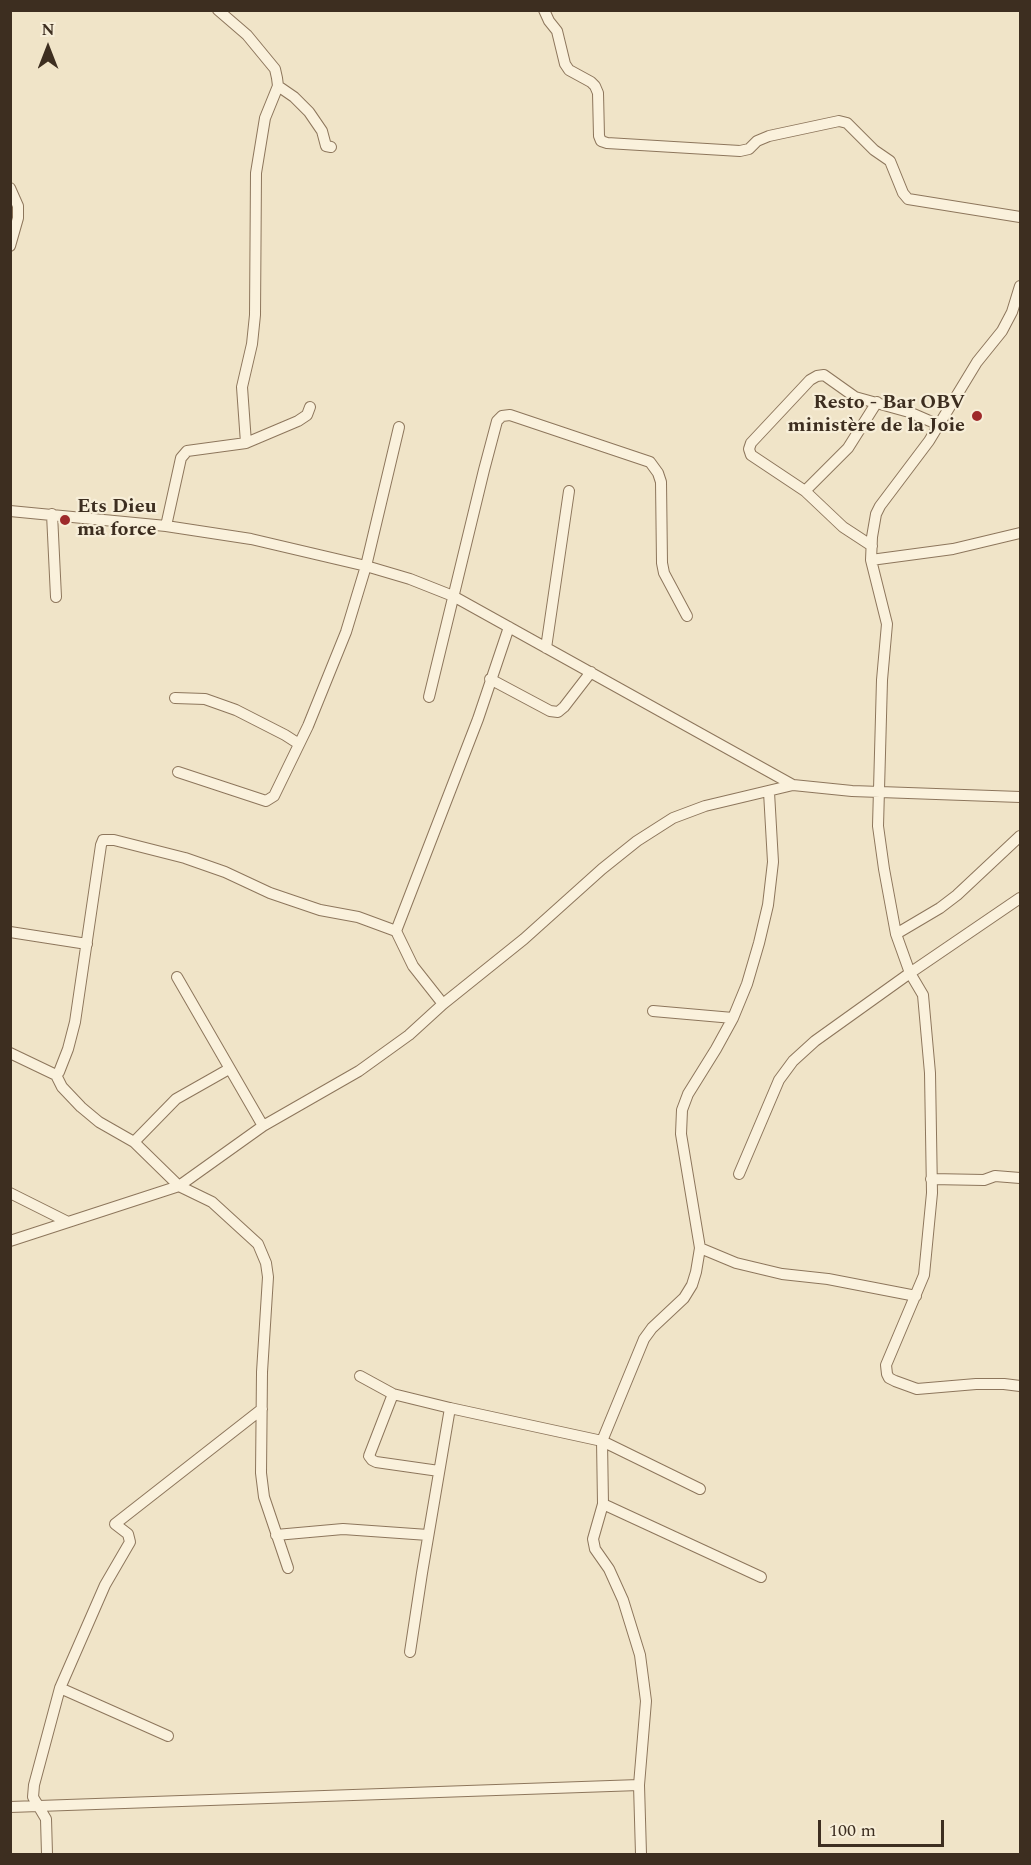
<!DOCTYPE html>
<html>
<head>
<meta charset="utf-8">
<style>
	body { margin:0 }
	#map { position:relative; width:1031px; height:1865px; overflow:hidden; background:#f0e4c8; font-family:Spectral,serif }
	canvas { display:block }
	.frame { position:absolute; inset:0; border:12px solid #3d2e20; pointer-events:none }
	.north { position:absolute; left:18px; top:18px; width:60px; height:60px; -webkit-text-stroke:4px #f7eed8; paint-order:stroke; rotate:0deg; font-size:16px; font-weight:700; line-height:24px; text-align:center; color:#3d2e20 }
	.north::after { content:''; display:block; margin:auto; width:21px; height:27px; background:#3d2e20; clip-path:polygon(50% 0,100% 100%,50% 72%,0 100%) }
	.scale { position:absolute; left:818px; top:1820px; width:126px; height:27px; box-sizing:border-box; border:3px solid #3d2e20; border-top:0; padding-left:8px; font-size:18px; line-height:21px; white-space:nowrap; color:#3d2e20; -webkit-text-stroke:4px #f7eed8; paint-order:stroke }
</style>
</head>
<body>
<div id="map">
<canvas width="1031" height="1865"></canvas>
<div class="frame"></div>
<div class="north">N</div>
<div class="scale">100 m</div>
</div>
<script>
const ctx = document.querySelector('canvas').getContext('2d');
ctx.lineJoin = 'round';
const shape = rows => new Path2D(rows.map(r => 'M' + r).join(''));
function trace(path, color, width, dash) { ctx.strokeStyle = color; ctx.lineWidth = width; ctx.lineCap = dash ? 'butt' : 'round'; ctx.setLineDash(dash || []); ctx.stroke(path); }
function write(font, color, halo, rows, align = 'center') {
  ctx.font = font + ' Spectral,serif'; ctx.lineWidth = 4.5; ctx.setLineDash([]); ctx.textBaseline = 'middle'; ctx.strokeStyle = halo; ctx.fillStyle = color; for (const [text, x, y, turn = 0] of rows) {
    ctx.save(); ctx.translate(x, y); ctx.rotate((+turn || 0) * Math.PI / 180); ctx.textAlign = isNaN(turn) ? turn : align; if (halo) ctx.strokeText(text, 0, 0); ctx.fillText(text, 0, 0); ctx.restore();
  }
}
const minor = shape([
	[218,10,247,35,275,69,277,78,278,86,265,118,256,173,255,315,252,344,242,387,246,443],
	[544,10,549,21,557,31,565,64,569,70,591,82,595,86,598,93,599,136,601,141,607,143,740,151,749,149,757,141,769,136,839,121,847,123,874,150,890,161,903,193,908,199,1020,217],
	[278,86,294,97,309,112,322,131,326,146,331,147],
	[10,188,18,206,18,218,10,246],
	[1020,286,1012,312,1002,331,977,362,929,441,880,506,876,514,872,537,871,560,887,624,882,680,878,826,884,869,896,934,910,973,923,995,930,1073,932,1193,924,1275,886,1365,887,1374,889,1378,895,1381,917,1389,976,1384,1004,1384,1020,1386],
	[805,491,848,448,877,402],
	[10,511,166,526,251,539,366,566,410,579,453,596,793,785],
	[52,514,56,597],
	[166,526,181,458,187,451,246,443,298,421,307,415,310,407],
	[872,546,843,527,805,491,751,455,749,449,751,443,810,380,817,376,824,375,855,397,909,412,939,425],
	[871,560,953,549,1020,533],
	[546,648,569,491],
	[490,679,550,711,558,712,564,707,591,672],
	[429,697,484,470,497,421,502,416,510,415,650,462,658,473,661,482,662,563,664,573,687,616],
	[175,698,205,699,236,710,285,735,299,744],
	[178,772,266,801,274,796,308,726,346,632,366,566,399,427],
	[396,931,478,719,509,627],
	[10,932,87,944],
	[896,934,940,908,957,895,1020,836],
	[177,977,263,1126],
	[653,1011,733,1018],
	[10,1053,56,1075],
	[134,1142,176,1099,229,1069],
	[739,1174,779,1080,793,1061,815,1041,910,973,1020,898],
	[931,1179,984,1180,995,1176,1020,1178],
	[10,1193,68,1222],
	[10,1241,179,1186,263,1126,359,1071,409,1035,443,1004,524,939,602,869,637,841,673,818,705,806,793,785,852,791,1020,797],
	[700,1248,736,1263,782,1274,828,1279,916,1296],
	[360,1376,393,1394,450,1408,602,1441,700,1489],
	[393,1394,369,1456,372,1460,376,1462,439,1471],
	[603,1504,761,1577],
	[276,1535,343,1529,428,1535],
	[288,1568,264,1497,261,1473,262,1372,268,1277,266,1263,258,1244,212,1202,179,1186,134,1142,99,1122,81,1107,62,1087,56,1075,59,1072,68,1049,75,1022,101,845,103,840,114,840,185,858,225,872,270,893,320,910,358,917,396,931,413,966,443,1004],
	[410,1652,422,1573,450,1408],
	[60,1688,168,1736],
	[10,1807,639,1785],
	[47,1854,46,1819,33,1797,34,1785,60,1688,105,1585,130,1542,128,1534,115,1524,262,1409],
	[641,1854,639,1785,646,1701,640,1655,623,1600,609,1569,595,1549,593,1539,603,1504,602,1441,644,1339,652,1328,684,1298,692,1285,696,1272,700,1248,681,1134,682,1110,688,1094,716,1049,733,1018,747,984,759,943,768,905,773,862,769,792]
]);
const markers = [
	[977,416,6,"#9e2a2b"],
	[65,520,6,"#9e2a2b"]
];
const poiNames = [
	["Resto - Bar OBV",965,404],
	["ministère de la Joie",965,427],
	["Ets Dieu",77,508,"left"],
	["ma force",77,531,"left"]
];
trace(minor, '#8d765c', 12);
trace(minor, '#faf1dc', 10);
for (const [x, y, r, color] of markers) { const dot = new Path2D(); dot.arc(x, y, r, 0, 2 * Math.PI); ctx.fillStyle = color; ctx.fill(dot); trace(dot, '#f7eed8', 2); }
write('bold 20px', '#3d2e20', '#f7eed8', poiNames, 'right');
</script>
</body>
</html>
